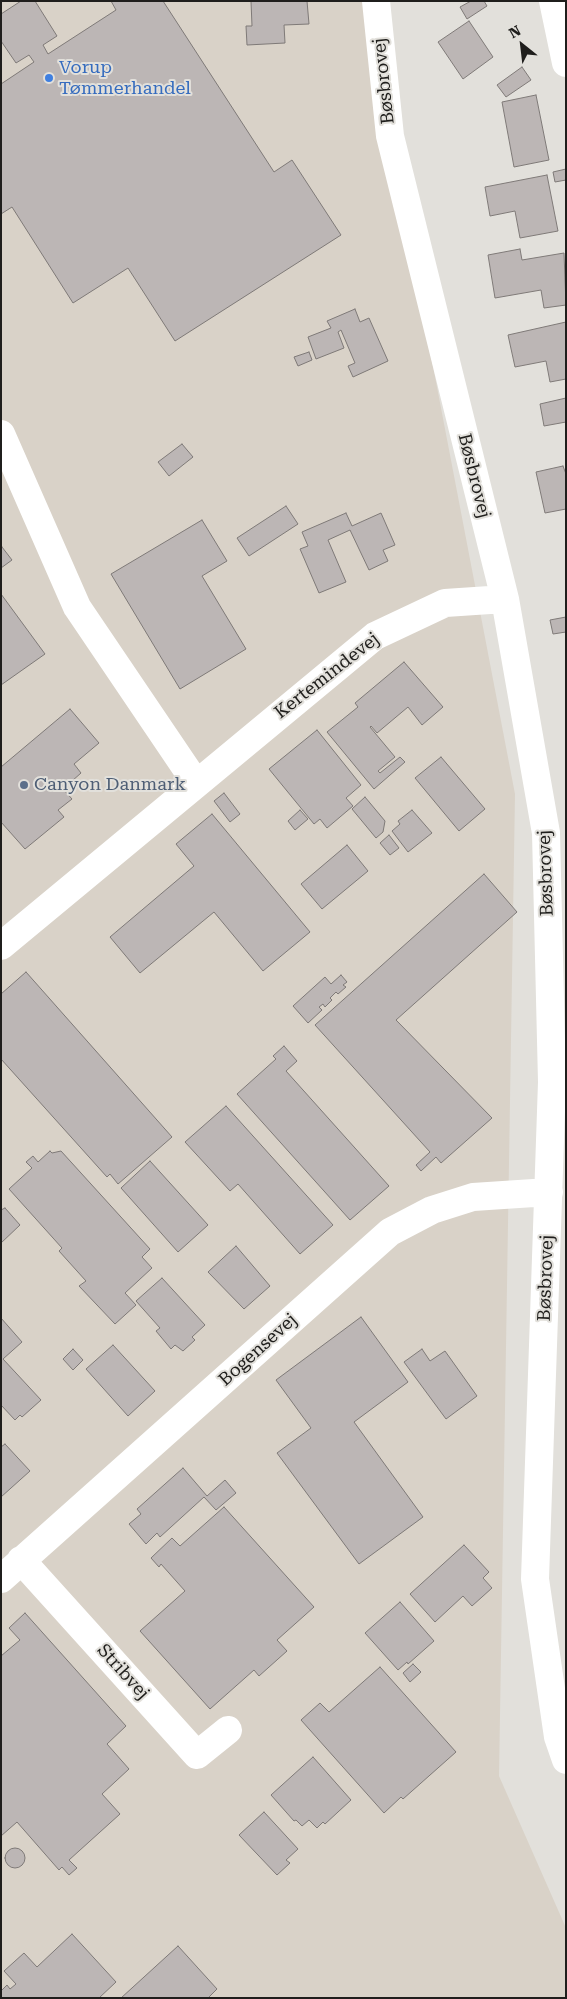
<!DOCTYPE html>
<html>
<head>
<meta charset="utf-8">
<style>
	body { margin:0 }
	#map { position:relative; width:567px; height:1999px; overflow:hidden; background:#e2e0db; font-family:"Roboto Serif",serif }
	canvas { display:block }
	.frame { position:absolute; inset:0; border:2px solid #1f1e1c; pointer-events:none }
	.north { position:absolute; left:497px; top:20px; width:50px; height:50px; -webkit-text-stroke:4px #e2e0db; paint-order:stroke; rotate:331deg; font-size:14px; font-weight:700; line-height:20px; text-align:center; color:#1f1e1c }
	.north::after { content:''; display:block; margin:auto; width:18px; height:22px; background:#1f1e1c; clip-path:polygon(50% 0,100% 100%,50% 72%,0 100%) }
</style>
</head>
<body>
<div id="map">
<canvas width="567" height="1999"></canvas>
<div class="frame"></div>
<div class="north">N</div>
</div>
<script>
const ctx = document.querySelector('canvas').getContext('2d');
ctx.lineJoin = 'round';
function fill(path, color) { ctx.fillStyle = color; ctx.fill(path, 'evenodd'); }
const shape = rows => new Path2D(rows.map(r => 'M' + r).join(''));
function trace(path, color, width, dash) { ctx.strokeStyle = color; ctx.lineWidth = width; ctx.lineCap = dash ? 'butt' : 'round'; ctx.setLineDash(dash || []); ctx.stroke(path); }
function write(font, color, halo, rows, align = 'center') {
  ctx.font = font + ' "Roboto Serif",serif'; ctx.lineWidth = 4; ctx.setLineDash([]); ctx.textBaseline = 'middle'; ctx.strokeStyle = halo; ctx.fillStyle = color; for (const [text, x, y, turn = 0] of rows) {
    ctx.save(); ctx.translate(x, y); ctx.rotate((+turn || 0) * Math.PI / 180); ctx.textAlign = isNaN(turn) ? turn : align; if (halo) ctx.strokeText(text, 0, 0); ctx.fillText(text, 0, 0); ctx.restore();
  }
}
const built = shape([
	[1,1,363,1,515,794,499,1776,566,1928,566,1998,1,1998]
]);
const building = shape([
	[21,1,35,1,57,36,43,45,48,54,116,10,111,1,163,1,274,172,292,160,341,235,175,341,128,268,73,303,12,207,1,214,1,84,34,62,29,55,16,63,1,41,1,14,21,1],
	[251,1,307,1,309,24,284,25,285,43,247,45,246,26,252,26,251,1],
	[471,1,484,1,487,6,467,19,460,7,471,1],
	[469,21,493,57,463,79,438,42,469,21],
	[522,67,531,80,506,97,497,85,522,67],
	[536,95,549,160,514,167,502,102,536,95],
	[566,169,566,180,555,182,553,172,566,169],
	[547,175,558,231,520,238,515,211,490,216,485,187,547,175],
	[520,249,522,260,564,253,566,305,544,308,541,290,495,298,488,255,520,249],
	[355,309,360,322,369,318,388,361,353,377,348,366,355,363,341,330,338,332,344,348,316,359,308,337,331,328,327,321,355,309],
	[566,322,566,379,550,382,546,361,515,367,508,335,566,322],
	[309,352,312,360,298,366,294,357,309,352],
	[566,398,566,422,544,426,540,404,566,398],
	[182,444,193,457,169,476,158,462,182,444],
	[563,466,566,474,566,509,545,513,536,472,563,466],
	[286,506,298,524,249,556,237,538,286,506],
	[346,513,352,526,381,513,395,545,383,550,388,561,369,570,350,530,328,540,346,582,319,593,300,549,308,546,302,532,346,513],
	[202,520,227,561,202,576,246,649,180,689,111,574,202,520],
	[2,547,12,560,1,568,1,548,2,547],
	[1,594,45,654,1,685,1,594],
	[566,617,566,632,553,634,550,620,566,617],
	[404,662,443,707,422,725,408,707,377,733,371,726,370,727,395,757,378,771,380,773,400,757,405,762,374,789,327,732,358,707,355,703,404,662],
	[70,709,99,743,74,764,81,773,63,789,72,799,58,810,64,817,25,849,1,822,1,767,70,709],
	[317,730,361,785,346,798,353,806,327,828,320,819,314,824,269,769,317,730],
	[441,757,485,809,459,831,415,778,441,757],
	[224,793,240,814,230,822,214,801,224,793],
	[365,797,385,821,383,832,376,838,352,809,365,797],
	[300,810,308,819,295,830,288,821,300,810],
	[412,810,432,833,408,852,392,831,400,824,398,821,412,810],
	[212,814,310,932,263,971,214,912,140,973,110,937,194,866,176,844,212,814],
	[389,835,399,848,390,855,380,843,389,835],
	[347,845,368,871,322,909,301,884,347,845],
	[484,874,517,912,396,1020,492,1118,441,1163,436,1157,421,1171,416,1165,430,1152,315,1025,484,874],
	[26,972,172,1137,118,1184,110,1174,107,1177,1,1059,1,994,26,972],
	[341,975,347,982,343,985,346,987,338,994,336,992,330,998,332,1000,325,1007,323,1004,319,1007,322,1010,308,1023,293,1006,325,977,331,984,341,975],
	[284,1046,297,1061,286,1071,389,1186,350,1220,237,1094,276,1059,273,1056,284,1046],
	[226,1106,333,1225,300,1254,238,1184,230,1191,185,1142,226,1106],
	[50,1151,52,1153,61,1151,150,1249,142,1257,152,1268,125,1293,136,1305,115,1324,79,1286,86,1281,59,1251,62,1248,9,1189,32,1168,26,1162,33,1156,38,1162,50,1151],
	[150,1161,208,1225,178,1252,121,1188,150,1161],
	[5,1208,20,1225,1,1243,1,1210,5,1208],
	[236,1246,270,1286,244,1309,208,1272,236,1246],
	[162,1278,205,1325,192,1337,195,1340,183,1351,175,1345,171,1349,156,1331,160,1328,136,1301,162,1278],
	[361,1317,408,1382,354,1422,423,1517,359,1564,277,1453,311,1428,276,1380,361,1317],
	[1,1318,22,1342,3,1359,41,1400,22,1417,20,1415,15,1420,1,1405,1,1318],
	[113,1345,155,1391,128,1416,86,1369,113,1345],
	[73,1349,83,1360,73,1370,63,1359,73,1349],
	[422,1349,430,1361,445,1351,477,1396,446,1419,404,1362,422,1349],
	[5,1444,30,1471,1,1497,1,1447,5,1444],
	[183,1468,207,1496,225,1480,236,1493,216,1510,204,1497,160,1537,157,1533,146,1544,129,1524,141,1514,137,1509,183,1468],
	[224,1507,314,1607,277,1640,287,1651,259,1676,254,1670,210,1709,140,1631,185,1591,161,1564,159,1567,151,1558,172,1538,180,1546,224,1507],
	[464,1545,489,1572,483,1578,492,1588,472,1606,463,1596,435,1622,410,1594,464,1545],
	[400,1602,434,1641,408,1664,407,1662,398,1670,365,1633,400,1602],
	[25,1613,126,1726,107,1744,129,1769,102,1794,120,1814,69,1860,77,1868,69,1875,62,1867,59,1870,17,1822,1,1836,1,1656,20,1640,9,1628,25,1613],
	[413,1664,421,1672,410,1682,403,1673,413,1664],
	[380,1667,456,1752,403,1799,401,1797,384,1813,301,1720,320,1703,329,1712,380,1667],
	[313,1757,351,1800,325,1824,323,1822,317,1828,309,1820,302,1826,296,1820,294,1821,271,1795,313,1757],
	[264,1812,298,1849,286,1860,290,1863,277,1875,239,1835,264,1812],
	'5 1858a10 10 0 1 1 20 0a10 10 0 1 1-20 0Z',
	[72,1934,116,1982,99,1998,1,1998,1,1991,7,1985,10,1989,16,1984,4,1971,24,1953,37,1967,72,1934],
	[178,1946,217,1989,208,1998,121,1998,178,1946]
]);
const minor = shape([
	[376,1,390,136,505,599,546,833,552,1082,535,1579,558,1737,566,1760],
	[553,1,566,63],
	[1,434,77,607,196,783],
	[1,946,375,636,445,603,505,599],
	[21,1560,197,1755,228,1730],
	[1,1579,390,1232,432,1210,473,1197,549,1192]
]);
const markers = [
	[49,78,5,"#3f7fe0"],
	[24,785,5,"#5c6f8a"]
];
const shopNames = [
	["Vorup",59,68],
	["Tømmerhandel",59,89]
];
const streetNames = [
	["Bøsbrovej",384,81,-96],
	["Bøsbrovej",474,476,76],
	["Kertemindevej",327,676,-38],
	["Bøsbrovej",546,873,-92],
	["Bøsbrovej",546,1278,-88],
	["Bogensevej",258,1350,-42],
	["Stribvej",123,1672,48]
];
const serviceNames = [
	["Canyon Danmark",34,785]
];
fill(built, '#d9d2c8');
fill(building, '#bcb6b5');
trace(building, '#7f7a78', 1);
trace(minor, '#fff', 28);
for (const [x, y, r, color] of markers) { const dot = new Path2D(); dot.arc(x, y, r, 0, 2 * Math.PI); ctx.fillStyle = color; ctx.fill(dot); trace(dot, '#e2e0db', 2); }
write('18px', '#366cbe', '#e2e0db', shopNames, 'left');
write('18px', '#1f1e1c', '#e2e0db', streetNames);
write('18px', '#4e5e75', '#e2e0db', serviceNames, 'left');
</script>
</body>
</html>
